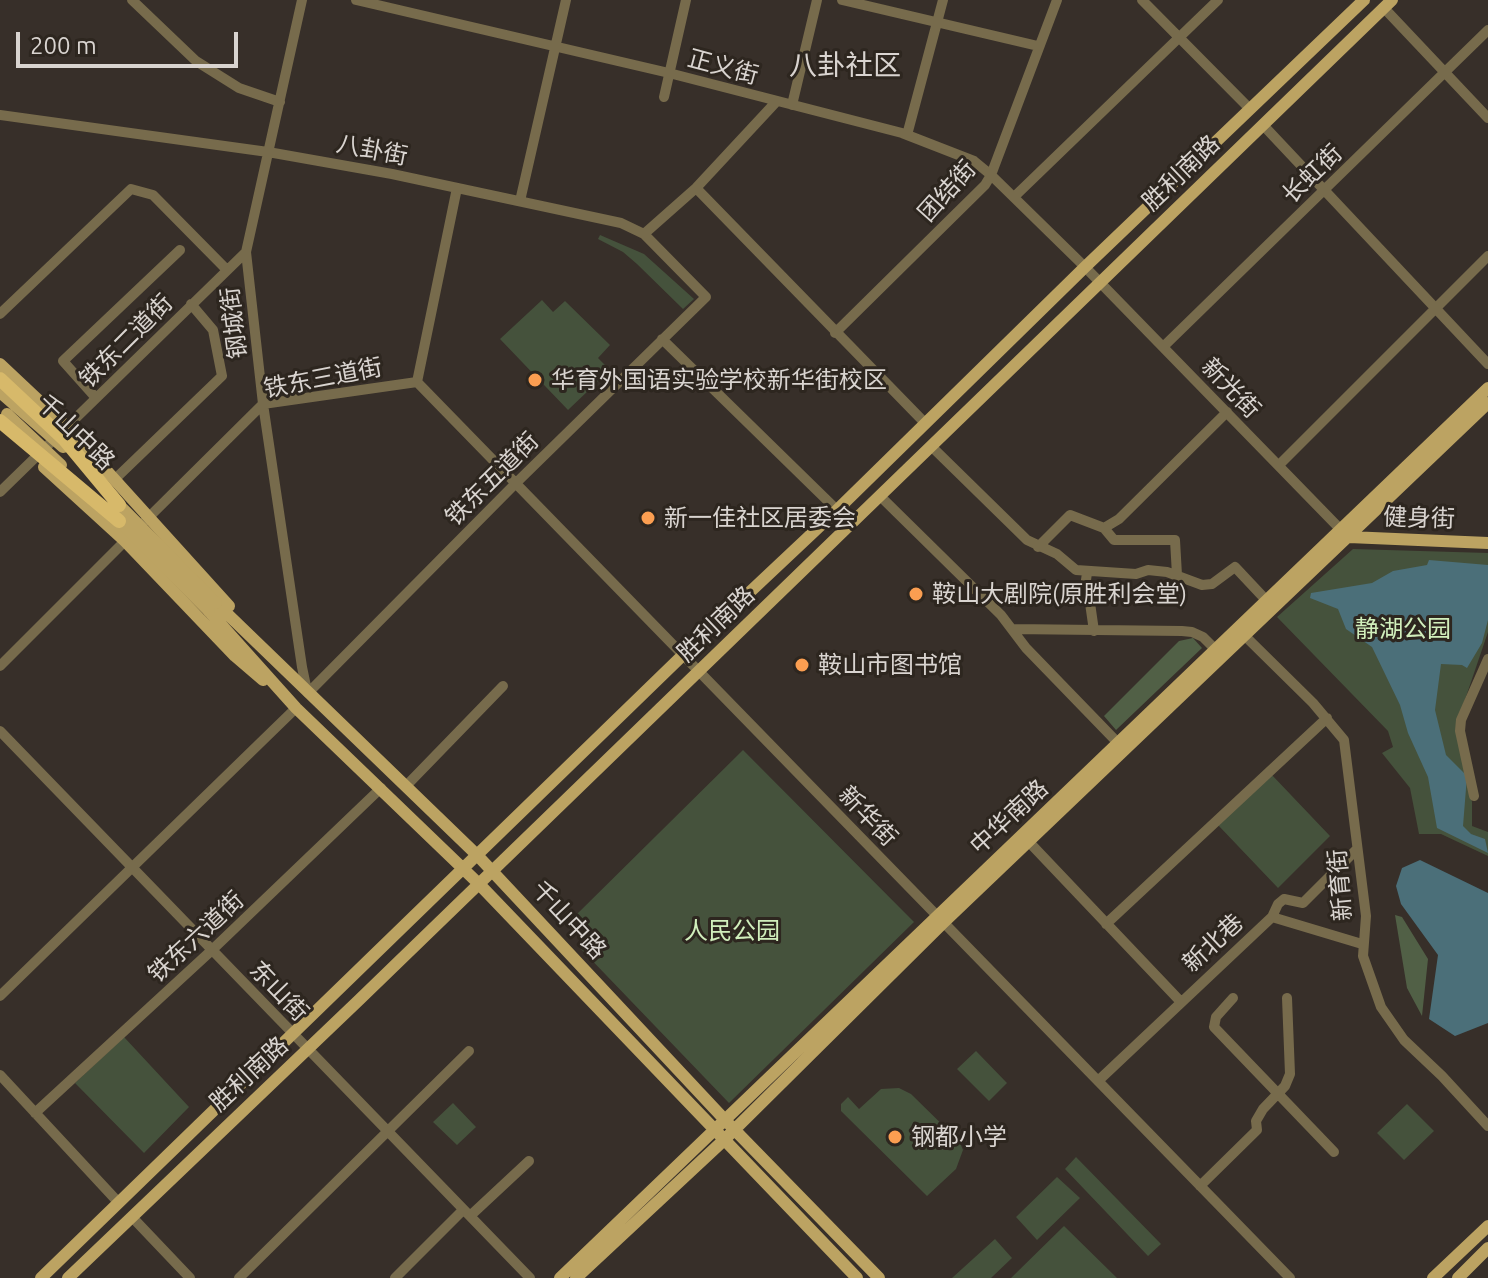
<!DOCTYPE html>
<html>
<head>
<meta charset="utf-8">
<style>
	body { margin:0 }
	#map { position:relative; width:1488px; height:1278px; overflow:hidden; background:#372f29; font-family:Ubuntu,sans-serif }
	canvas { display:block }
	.scale { position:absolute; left:16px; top:32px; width:222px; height:36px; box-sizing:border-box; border:4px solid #d9d4d0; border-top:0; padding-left:10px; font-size:24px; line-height:28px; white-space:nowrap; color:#d9d4d0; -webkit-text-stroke:6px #2d261f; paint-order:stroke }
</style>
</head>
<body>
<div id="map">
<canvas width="1488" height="1278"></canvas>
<div class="scale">200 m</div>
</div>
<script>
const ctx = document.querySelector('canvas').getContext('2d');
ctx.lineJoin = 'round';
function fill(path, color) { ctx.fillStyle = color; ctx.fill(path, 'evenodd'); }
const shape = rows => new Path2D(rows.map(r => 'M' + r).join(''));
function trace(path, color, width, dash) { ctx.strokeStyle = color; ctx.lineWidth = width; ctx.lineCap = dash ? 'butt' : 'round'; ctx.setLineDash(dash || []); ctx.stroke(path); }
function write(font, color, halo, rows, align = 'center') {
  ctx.font = font + ' Ubuntu,"Noto Sans SC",sans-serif'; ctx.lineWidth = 6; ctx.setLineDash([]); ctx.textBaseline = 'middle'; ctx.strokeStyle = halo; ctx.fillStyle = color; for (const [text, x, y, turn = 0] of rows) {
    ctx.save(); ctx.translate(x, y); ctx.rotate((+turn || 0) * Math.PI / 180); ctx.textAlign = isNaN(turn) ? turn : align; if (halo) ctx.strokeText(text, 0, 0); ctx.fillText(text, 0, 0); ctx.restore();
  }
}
const green = shape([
	[600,235,644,254,694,299,683,309,637,264,623,252,598,239],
	[542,300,553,312,565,301,610,345,598,358,610,370,568,410,500,339],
	[1353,549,1488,553,1488,632,1456,726,1472,802,1472,826,1488,832,1488,856,1441,834,1419,834,1410,788,1382,753,1393,747,1388,731,1277,617],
	[743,750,914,922,729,1103,581,949,592,939,574,917],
	[1271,774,1330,836,1278,888,1218,825],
	[124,1037,189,1107,144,1153,75,1083],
	[976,1051,1007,1083,989,1101,957,1069],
	[899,1088,911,1094,959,1141,963,1150,956,1169,927,1196,841,1111,841,1104,848,1097,859,1109,881,1089],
	[453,1103,476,1127,457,1145,433,1122],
	[1407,1104,1434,1131,1404,1160,1377,1133],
	[1076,1157,1161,1244,1148,1256,1065,1169],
	[1057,1177,1080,1198,1037,1240,1016,1217],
	[1064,1226,1117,1278,1011,1278],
	[995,1239,1012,1258,991,1278,952,1278]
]);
const forest = shape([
	[1193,638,1202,648,1116,730,1104,716,1179,641],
	[1395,915,1402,917,1428,959,1422,1016,1407,988]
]);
const water = shape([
	[1429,560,1488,565,1488,620,1482,643,1467,668,1462,665,1441,664,1435,710,1446,755,1467,776,1463,826,1471,834,1485,839,1488,853,1437,828,1428,777,1408,733,1400,705,1372,647,1346,629,1338,609,1310,598,1311,593,1372,583,1393,571,1427,565],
	[1420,860,1488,893,1488,1023,1455,1036,1429,1019,1438,955,1401,904,1396,886,1402,868]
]);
const minor = shape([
	[132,0,196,61,239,88,280,102],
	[302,0,246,252,263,404,302,667,307,691],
	[356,0,669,73,902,133,974,161,991,175,1085,267,1345,534],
	[842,0,1038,46],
	[1142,0,1250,109],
	[1384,8,1488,118],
	[664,97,686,0],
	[792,105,817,0],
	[0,115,268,152,392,174,621,223,644,234,706,297,515,484,308,693],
	[1263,125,1488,364],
	[907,135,943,0],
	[696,188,925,423],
	[1014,197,1218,0],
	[520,201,566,0],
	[644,234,696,188,776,102],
	[0,314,131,189,153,195,227,270],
	[835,333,985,185,991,175,1057,0],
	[662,339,837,510],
	[1163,347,1488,30],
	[417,382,1290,1278],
	[417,382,457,188],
	[96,398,63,361,180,250],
	[931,446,1027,540,1057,554,1076,570,1136,574,1148,570,1167,572,1202,585,1212,584,1235,567,1266,600],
	[1279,465,1488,256],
	[114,480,222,376,213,330,191,304],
	[0,492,246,252],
	[880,496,1001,615,1026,648,1118,743],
	[145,521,263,404,417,382],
	[1104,528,1114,540,1175,540,1177,575],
	[1038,547,1070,515,1104,528,1119,519,1227,412],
	[1087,573,1084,594,1090,603,1094,631],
	[1012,629,1182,631,1192,632,1203,637,1215,649],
	[1245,636,1313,703,1344,740,1366,916,1363,956,1381,1007,1404,1040,1442,1076,1488,1126],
	[0,666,128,538],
	[0,731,530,1278],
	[406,786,503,686],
	[1474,796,1460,731,1461,720,1488,659],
	[1029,842,1181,1002],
	[1272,917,1362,944],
	[1106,924,1327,718],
	[0,996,296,708],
	[1233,998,1216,1017,1214,1027,1334,1152],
	[0,1075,118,1202],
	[1098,1081,1272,917,1278,904,1284,899,1303,903,1357,849],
	[35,1113,212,950,381,788],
	[1200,1186,1257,1130,1256,1121,1263,1109,1285,1086,1290,1074,1287,998],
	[470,1216,529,1161],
	[132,1217,190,1278],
	[239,1278,469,1051],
	[395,1278,463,1210]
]);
const major = shape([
	[0,364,67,427,229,606],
	[44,467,125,541,235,656,263,680],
	[1349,537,1488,543],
	[216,603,478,856,725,1120,879,1278],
	[209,611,296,708,479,884,857,1278],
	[41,1278,684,654,837,510,1085,267,1364,0],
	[68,1278,359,1000,1392,0],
	[560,1278,1488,388],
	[576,1278,724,1140,943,923,1488,403],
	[1433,1278,1488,1226],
	[1458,1278,1488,1248]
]);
const majorBridge = shape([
	[0,392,63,447],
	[7,414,61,465],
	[119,505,216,603],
	[119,521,209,611]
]);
const highwayBridge = shape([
	[0,379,65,440,119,505],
	[0,421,119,521]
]);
const markers = [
	[535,380,8,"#fb9e51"],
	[648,518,8,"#fb9e51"],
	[916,594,8,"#fb9e51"],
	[802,665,8,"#fb9e51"],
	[895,1137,8,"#fb9e51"]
];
const streetNames = [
	["正义街",723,67,15],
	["八卦街",372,150,11],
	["胜利南路",1181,173,-44],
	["长虹街",1312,174,-44],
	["团结街",947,191,-48],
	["钢城街",234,323,-97],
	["铁东二道街",126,341,-45],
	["铁东三道街",323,378,-11],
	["新光街",1231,388,46],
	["千山中路",76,432,44],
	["铁东五道街",492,479,-45],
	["健身街",1419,518,2],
	["胜利南路",716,624,-44],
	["新华街",868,816,46],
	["中华南路",1009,817,-43],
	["新育街",1340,885,-95],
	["千山中路",569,920,47],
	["铁东六道街",196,937,-43],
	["新北巷",1213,943,-43],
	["东山街",279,991,46],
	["胜利南路",249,1074,-43]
];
const poiNames = [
	["华育外国语实验学校新华街校区",551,380],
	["新一佳社区居委会",664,518],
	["鞍山大剧院(原胜利会堂)",932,594],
	["鞍山市图书馆",818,665],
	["钢都小学",911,1137]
];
const parkNames = [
	["静湖公园",1403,629],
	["人民公园",732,931]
];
const quarterNames = [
	["八卦社区",845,66]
];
fill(green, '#45523c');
fill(forest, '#516046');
fill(water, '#4b6f79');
trace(minor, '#776b4c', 10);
trace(major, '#bca362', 12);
trace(majorBridge, '#bca362', 12);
trace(highwayBridge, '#d7b96a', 14);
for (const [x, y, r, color] of markers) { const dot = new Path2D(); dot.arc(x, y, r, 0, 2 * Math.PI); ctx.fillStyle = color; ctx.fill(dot); trace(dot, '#2d261f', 3); }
write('24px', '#d9d4d0', '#2d261f', streetNames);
write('24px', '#d9d4d0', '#2d261f', poiNames, 'left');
write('24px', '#d1efbc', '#2d261f', parkNames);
write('28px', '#d9d4d0', '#2d261f', quarterNames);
</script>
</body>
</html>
